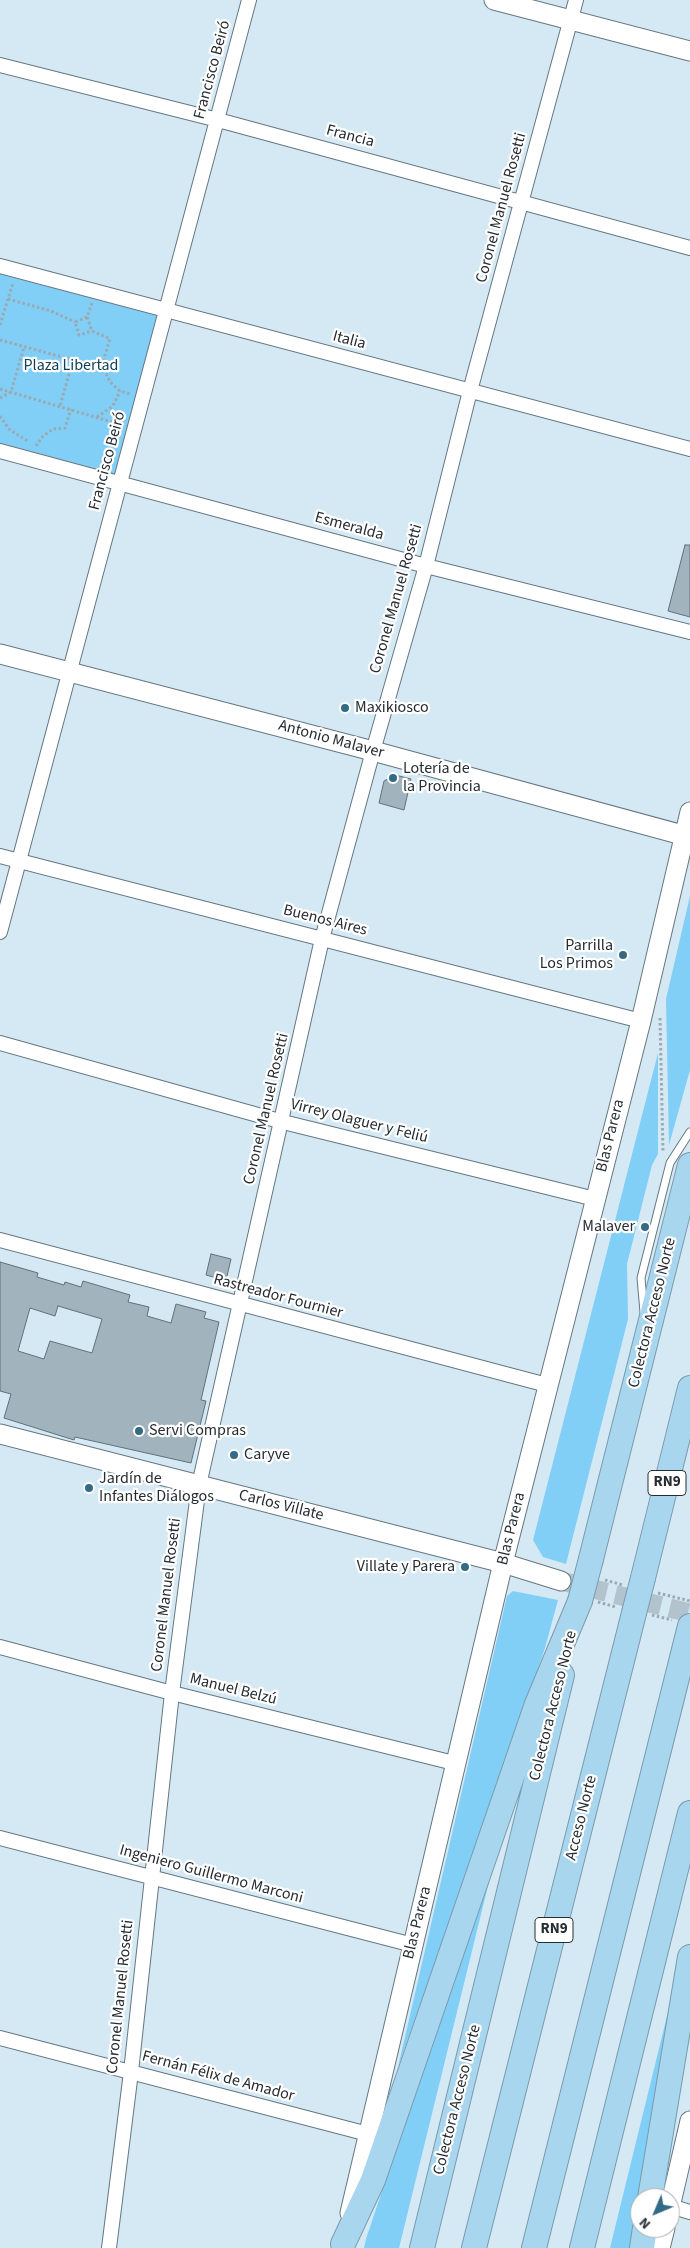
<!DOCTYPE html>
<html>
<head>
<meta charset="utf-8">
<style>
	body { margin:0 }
	#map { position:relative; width:690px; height:2248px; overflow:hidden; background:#d5e9f4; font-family:"Source Sans 3",sans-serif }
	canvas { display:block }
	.north { position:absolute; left:630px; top:2188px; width:50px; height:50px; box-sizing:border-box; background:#fff; border:1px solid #a8abad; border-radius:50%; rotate:225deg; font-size:14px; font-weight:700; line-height:20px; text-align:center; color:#252d31 }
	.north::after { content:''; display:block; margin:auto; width:18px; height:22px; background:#336a85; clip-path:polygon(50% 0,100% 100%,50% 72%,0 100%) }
</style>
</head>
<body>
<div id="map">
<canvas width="690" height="2248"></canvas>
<div class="north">N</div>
</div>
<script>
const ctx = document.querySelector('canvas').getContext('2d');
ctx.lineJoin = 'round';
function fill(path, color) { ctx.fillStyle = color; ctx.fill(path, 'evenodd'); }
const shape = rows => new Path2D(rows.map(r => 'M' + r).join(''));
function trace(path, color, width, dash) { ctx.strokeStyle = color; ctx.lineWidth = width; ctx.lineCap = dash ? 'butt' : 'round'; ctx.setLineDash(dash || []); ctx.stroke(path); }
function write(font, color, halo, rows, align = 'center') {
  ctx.font = font + ' "Source Sans 3",sans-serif'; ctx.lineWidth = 4.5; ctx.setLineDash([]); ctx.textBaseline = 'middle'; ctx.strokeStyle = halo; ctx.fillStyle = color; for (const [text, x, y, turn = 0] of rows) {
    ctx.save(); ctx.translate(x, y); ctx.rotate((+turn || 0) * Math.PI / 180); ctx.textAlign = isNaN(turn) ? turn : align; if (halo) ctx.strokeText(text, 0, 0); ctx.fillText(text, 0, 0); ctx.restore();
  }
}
const green = shape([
	[0,273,157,315,115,474,0,443],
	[690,896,690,1070,669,1145,666,999],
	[658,1053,658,1154,652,1165,627,1264,628,1319,566,1564,543,1557,533,1540],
	[513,1591,558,1600,545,1648,506,1761,398,2067,507,1596],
	[500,1837,399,2248,364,2248,366,2239],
	[679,1967,640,2198,640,2215,635,2248,610,2248]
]);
const building = shape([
	[685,545,690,545,690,617,668,611,685,545],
	[395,775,411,779,404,810,379,803,384,781,395,775],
	[211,1254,231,1259,227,1276,221,1279,206,1275,211,1254],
	[0,1262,38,1273,37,1277,64,1285,65,1282,81,1287,83,1281,130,1295,128,1302,149,1307,147,1316,171,1323,176,1304,206,1312,204,1318,219,1322,201,1400,206,1401,191,1463,75,1437,74,1440,4,1418,11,1394,0,1391,0,1262],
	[58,1306,102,1319,92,1353,50,1341,44,1359,18,1351,30,1308,55,1316,58,1306]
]);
const secondaryTunnel = shape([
	[561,1581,690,1613]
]);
const path = shape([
	[8,299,51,311,75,322],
	[92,303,87,317,92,331,110,339,105,355,105,371,110,382,120,391,130,394],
	[87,317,75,322,79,335,92,331],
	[0,325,13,283],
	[0,340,73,360,60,406],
	[0,389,122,425],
	[0,398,11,392,24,347],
	[0,416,9,429,29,442],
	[97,417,113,406,120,391],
	[36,446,42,437,53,429,65,428,71,409],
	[660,1018,663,1152],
	[605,1580,623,1585],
	[658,1593,690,1601],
	[598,1602,616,1607],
	[652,1615,672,1620]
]);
const lane = shape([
	[644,1312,641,1278,670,1163,690,1132]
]);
const street = shape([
	[0,65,218,120,690,248],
	[0,266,690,449],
	[0,451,426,566,690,632],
	[0,856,641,1021],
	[0,932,249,0],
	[0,1043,283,1122,595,1199],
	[0,1240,547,1385],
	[0,1647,172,1693,458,1764],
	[0,1838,413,1945],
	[0,2038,368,2134],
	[670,2206,690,2212],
	[109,2248,131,2072,172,1693,199,1485,322,939,373,751,426,566,470,391,576,0]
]);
const secondary = shape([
	[494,0,690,51],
	[0,654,373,751,690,837],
	[0,1434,503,1563,561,1581],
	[670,2207,690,2121],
	[350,2213,503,1563,641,1021,690,812],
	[660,2248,665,2228]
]);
const highway = shape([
	[591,1559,690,1165],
	[643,1578,690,1388],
	[650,2198,690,1957],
	[343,2244,373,2180,537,1704,580,1601],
	[422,2248,562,1675],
	[474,2248,634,1613],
	[534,2248,690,1626],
	[582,2248,690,1813],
	[642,2248,645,2228]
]);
const highwayBridge = shape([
	[580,1601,591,1559],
	[634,1613,643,1578]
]);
const markers = [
	[345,708,5,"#336a85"],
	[393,778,5,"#336a85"],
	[623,955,5,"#336a85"],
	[645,1227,5,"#336a85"],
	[139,1431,5,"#336a85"],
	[234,1455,5,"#336a85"],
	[89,1488,5,"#336a85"],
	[465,1567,5,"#336a85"]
];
const shields = [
	[667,1483,38],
	[554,1930,38]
];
const shieldNames = [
	["RN9",667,1483],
	["RN9",554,1930]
];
const streetNames = [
	["Francisco Beiró",213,70,-75],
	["Francia",350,137,15],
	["Coronel Manuel Rosetti",502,208,-75],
	["Italia",349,341,15],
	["Francisco Beiró",108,461,-75],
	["Esmeralda",349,527,15],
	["Coronel Manuel Rosetti",397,599,-74],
	["Antonio Malaver",331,740,15],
	["Buenos Aires",325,921,14],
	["Coronel Manuel Rosetti",267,1109,-77],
	["Virrey Olaguer y Feliú",359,1122,14],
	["Blas Parera",611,1136,-76],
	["Rastreador Fournier",278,1297,15],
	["Colectora Acceso Norte",653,1313,-76],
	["Carlos Villate",281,1506,14],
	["Blas Parera",512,1529,-76],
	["Coronel Manuel Rosetti",167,1595,-83],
	["Manuel Belzú",233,1690,14],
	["Colectora Acceso Norte",554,1706,-76],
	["Acceso Norte",582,1818,-76],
	["Ingeniero Guillermo Marconi",211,1875,15],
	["Blas Parera",418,1923,-76],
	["Coronel Manuel Rosetti",121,1997,-84],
	["Fernán Félix de Amador",218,2077,15],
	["Colectora Acceso Norte",458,2100,-76]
];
const parkNames = [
	["Plaza Libertad",71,366]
];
const poiNames = [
	["Maxikiosco",355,708],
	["Lotería de",403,769],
	["la Provincia",403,787],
	["Parrilla",613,946,"right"],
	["Los Primos",613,964,"right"],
	["Malaver",635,1227,"right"],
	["Servi Compras",149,1431],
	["Caryve",244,1455],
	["Jardín de",99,1479],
	["Infantes Diálogos",99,1497],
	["Villate y Parera",455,1567,"right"]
];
fill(green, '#81cef6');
fill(building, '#a1b4be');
trace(building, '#5f717a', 1);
trace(secondaryTunnel, '#b2c3cd', 19, [19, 9]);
trace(lane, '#657780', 9);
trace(street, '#657780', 16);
trace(secondary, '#657780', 21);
trace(highway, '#7a9bac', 26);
trace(path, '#9aaab3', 3, [2.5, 2.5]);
trace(lane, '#fff', 7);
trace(street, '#fff', 14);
trace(secondary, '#fff', 19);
trace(highway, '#a8d6ef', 24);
trace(highwayBridge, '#7a9bac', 26, []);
trace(highwayBridge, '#a8d6ef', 24);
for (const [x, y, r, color] of markers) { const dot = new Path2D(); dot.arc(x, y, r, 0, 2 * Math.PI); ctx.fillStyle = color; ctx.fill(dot); trace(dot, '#fff', 2); }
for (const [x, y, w] of shields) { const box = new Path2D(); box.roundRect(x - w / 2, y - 12.5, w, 25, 4); ctx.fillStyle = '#fff'; ctx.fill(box); trace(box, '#252d31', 1); }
write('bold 15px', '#252d31', null, shieldNames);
write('16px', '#252d31', '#fff', streetNames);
write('16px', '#114258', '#fff', parkNames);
write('16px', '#252d31', '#fff', poiNames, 'left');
</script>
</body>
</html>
